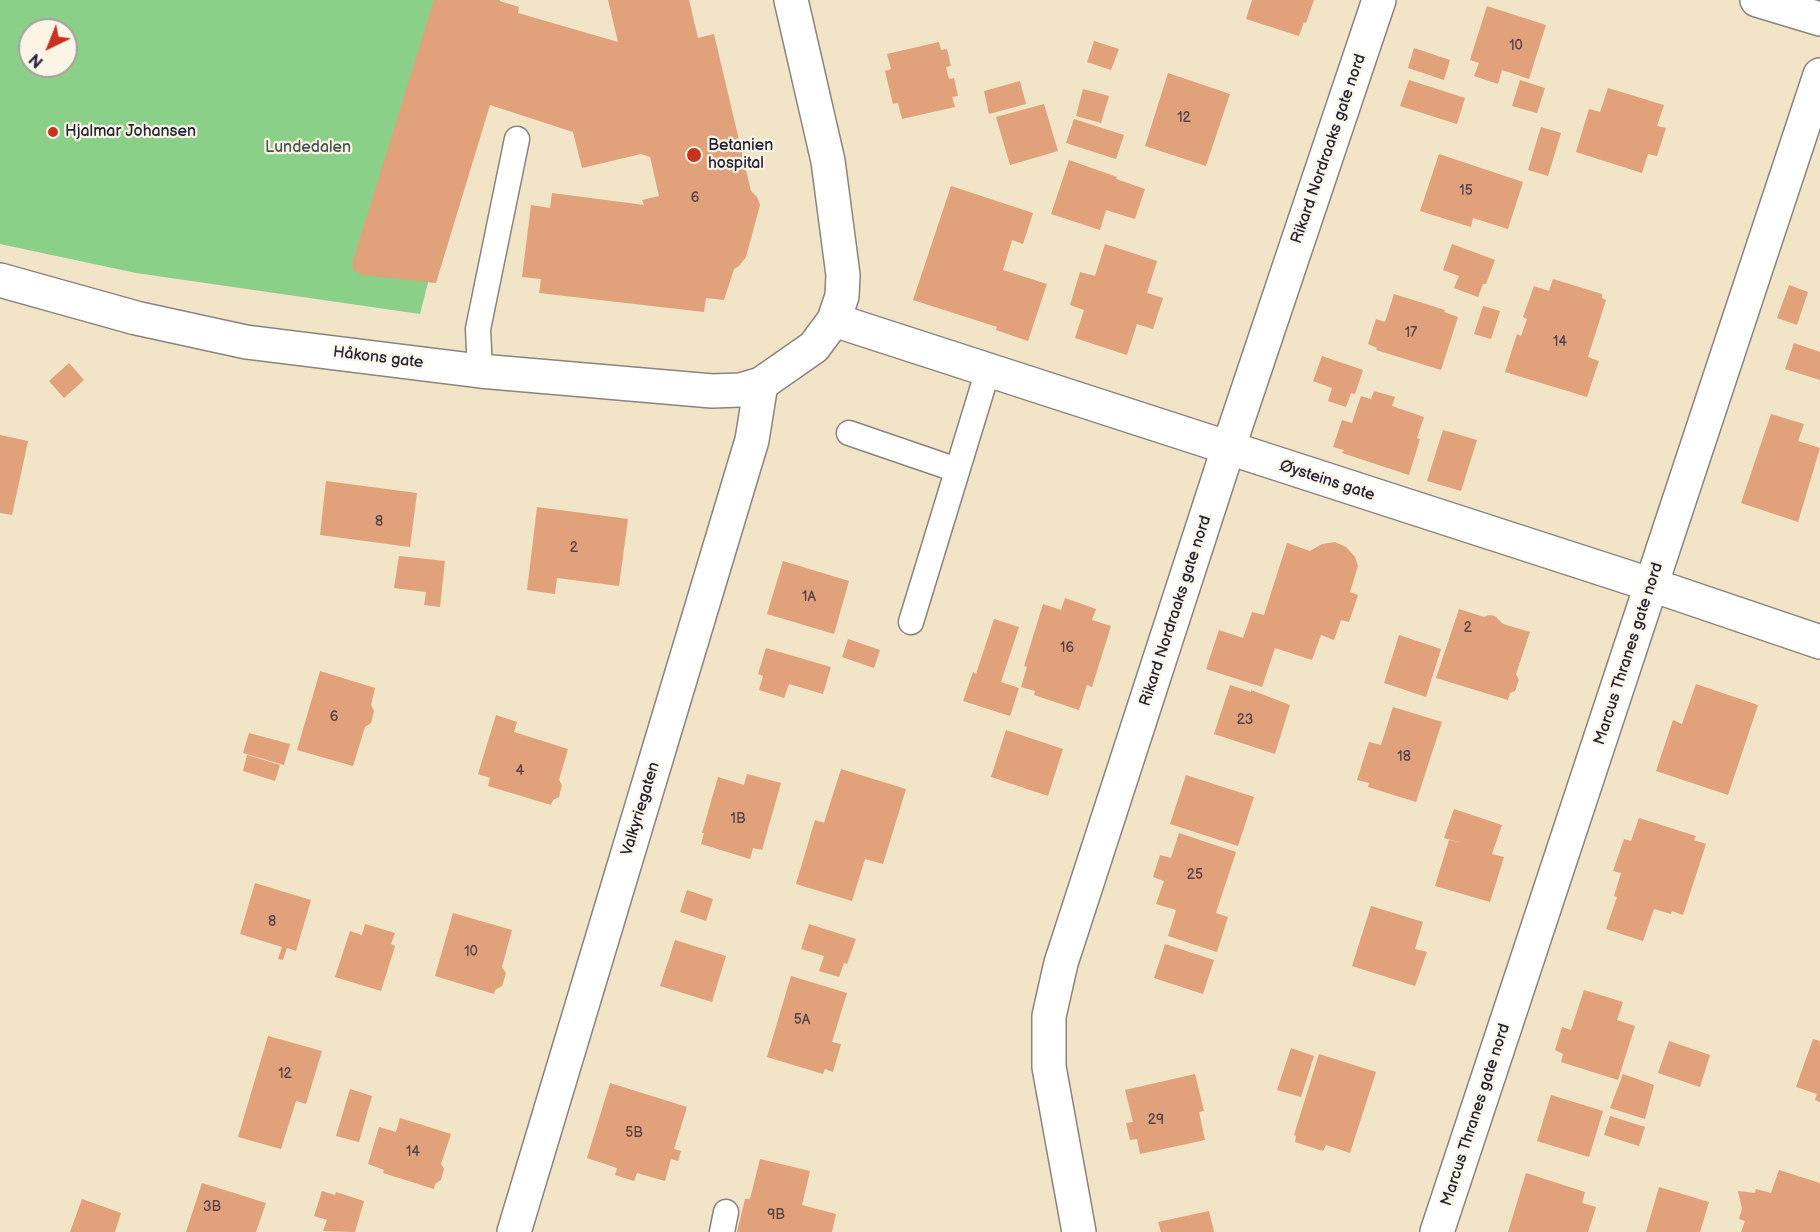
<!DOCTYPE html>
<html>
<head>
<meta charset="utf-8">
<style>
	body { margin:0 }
	#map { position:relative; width:1820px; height:1232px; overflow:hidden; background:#f2e4c6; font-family:"Balsamiq Sans",sans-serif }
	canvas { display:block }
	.north { position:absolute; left:18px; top:18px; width:60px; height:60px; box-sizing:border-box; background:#fcf5e5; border:2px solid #a5a1a1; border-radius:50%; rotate:223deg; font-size:16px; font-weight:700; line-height:24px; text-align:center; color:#22223b }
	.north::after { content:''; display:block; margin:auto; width:21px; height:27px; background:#c8321e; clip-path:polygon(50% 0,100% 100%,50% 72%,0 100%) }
</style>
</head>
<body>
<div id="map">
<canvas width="1820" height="1232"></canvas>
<div class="north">N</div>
</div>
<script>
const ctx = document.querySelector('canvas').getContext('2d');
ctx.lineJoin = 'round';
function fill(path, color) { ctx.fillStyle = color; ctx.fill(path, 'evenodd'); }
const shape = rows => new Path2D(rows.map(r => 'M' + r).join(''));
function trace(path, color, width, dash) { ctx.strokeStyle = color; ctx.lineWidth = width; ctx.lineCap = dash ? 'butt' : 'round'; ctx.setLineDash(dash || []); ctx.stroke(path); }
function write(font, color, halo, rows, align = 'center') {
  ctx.font = font + ' "Balsamiq Sans",sans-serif'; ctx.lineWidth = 4.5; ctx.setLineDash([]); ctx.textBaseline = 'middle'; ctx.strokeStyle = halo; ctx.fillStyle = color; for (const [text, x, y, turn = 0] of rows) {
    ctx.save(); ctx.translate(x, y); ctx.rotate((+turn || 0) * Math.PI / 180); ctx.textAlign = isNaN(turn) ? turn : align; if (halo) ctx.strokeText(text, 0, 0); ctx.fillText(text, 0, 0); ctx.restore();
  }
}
const green = shape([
	[0,0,500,0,420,314,136,273,0,244],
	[30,30,66,30,66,66,30,66]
]);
const building = shape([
	[434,0,496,0,519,7,518,13,618,42,608,0,689,0,698,38,714,34,751,191,757,197,760,205,746,257,739,266,734,269,724,300,706,298,704,312,539,293,541,279,522,277,531,205,550,208,552,193,644,205,642,200,659,196,650,157,641,154,582,168,573,132,490,105,436,283,362,275,354,271,352,264],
	[1252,0,1314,0,1306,23,1304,22,1299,36,1246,19],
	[1487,6,1546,25,1529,79,1502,70,1498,84,1474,76,1479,63,1470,60],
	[1094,41,1119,49,1111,70,1087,62],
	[939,42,941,50,947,49,951,66,946,67,949,79,954,78,958,96,952,97,955,107,902,119,898,103,893,104,885,71,891,69,887,54],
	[1414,48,1450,60,1444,80,1408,68],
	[1168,73,1230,94,1206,166,1145,146],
	[1409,80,1465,98,1457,124,1400,106],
	[1520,80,1545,88,1537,113,1512,106],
	[1020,81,1026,104,989,114,984,91],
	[1608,88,1664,105,1657,126,1666,128,1657,156,1648,154,1642,173,1576,152,1589,109,1600,112],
	[1083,89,1109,96,1101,123,1076,116],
	[1044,104,1058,151,1010,165,996,117],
	[1074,119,1124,135,1116,159,1066,143],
	[1541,127,1561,133,1548,176,1528,170],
	[1439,154,1523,182,1508,229,1473,218,1471,227,1420,211],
	[1069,160,1117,177,1116,179,1145,189,1135,219,1106,210,1100,230,1051,214],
	[951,186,1033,213,1023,244,1012,240,1003,270,1047,284,1028,341,996,330,997,327,913,300],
	[1105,244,1157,261,1147,293,1163,298,1153,329,1137,324,1127,355,1075,338,1084,310,1070,305,1080,272,1095,276],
	[1452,244,1495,260,1486,284,1483,284,1478,297,1454,288,1459,276,1443,270],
	[1553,279,1602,294,1602,298,1606,300,1588,357,1599,361,1587,397,1505,372,1517,334,1521,336,1527,319,1523,317,1534,286,1549,291],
	[1789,285,1808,292,1797,325,1777,318],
	[1394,294,1445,310,1444,312,1458,317,1441,370,1376,350,1377,348,1368,344,1376,319,1385,322],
	[1483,306,1500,311,1491,339,1474,334],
	[1794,343,1820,352,1820,380,1785,369],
	[1322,356,1363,370,1355,394,1351,393,1346,407,1328,401,1332,388,1313,381],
	[69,363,84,380,64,398,49,381],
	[1374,391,1395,397,1392,406,1424,417,1417,438,1420,439,1409,475,1342,453,1344,450,1333,447,1342,420,1352,423,1361,396,1371,399],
	[1771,414,1804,424,1798,441,1820,448,1798,522,1741,503],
	[1443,430,1477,440,1461,491,1427,481],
	[0,435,28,441,12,515,0,513],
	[326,481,417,493,410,547,320,535],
	[537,507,628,519,619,586,557,578,555,594,527,590],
	[1335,542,1346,547,1355,557,1358,566,1350,592,1358,595,1349,622,1341,620,1334,640,1321,635,1312,660,1275,648,1262,687,1206,669,1219,630,1243,638,1252,612,1264,615,1287,543,1310,551,1322,544],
	[399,556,445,561,440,607,424,605,426,592,394,588],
	[783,561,849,581,834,634,767,614],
	[1065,598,1096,609,1092,620,1111,626,1092,687,1087,685,1079,710,1034,695,1035,691,1021,687,1027,667,1024,666,1043,604,1061,610],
	[1459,609,1484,617,1489,615,1495,616,1503,624,1530,632,1516,674,1519,680,1515,691,1510,693,1508,700,1436,678],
	[994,619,1019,627,1001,682,1019,688,1010,716,963,701,973,672,976,674],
	[1399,635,1441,649,1426,697,1384,683],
	[848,639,880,650,874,668,842,657],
	[766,648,831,667,823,694,789,684,784,698,759,690,763,676,758,674],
	[320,671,375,688,371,705,374,711,371,723,365,727,353,766,297,750],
	[1696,684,1758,705,1728,795,1656,771,1673,720,1682,724],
	[1230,685,1251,692,1251,690,1290,705,1275,754,1214,734],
	[1393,707,1442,722,1416,802,1368,787,1369,783,1357,780,1369,742,1381,745],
	[496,715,517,722,514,732,568,749,559,780,562,785,559,797,553,800,551,805,488,786,490,778,478,774],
	[1006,730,1063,749,1048,796,991,777],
	[249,733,290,744,284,765,243,753],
	[247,755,280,765,275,781,243,771],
	[841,769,906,789,883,864,865,859,852,901,796,884,815,820,824,823],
	[747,774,781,783,762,850,753,848,750,859,701,844,704,833,702,833,718,777,744,785],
	[1186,775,1254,797,1238,846,1170,824],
	[1454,809,1502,825,1492,854,1504,857,1490,902,1435,886,1449,840,1462,843,1444,838],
	[1639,818,1696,836,1694,840,1706,844,1683,915,1672,911,1671,914,1654,909,1643,941,1606,929,1617,897,1614,896,1621,873,1613,871,1624,839,1631,841],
	[1179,833,1236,852,1216,913,1228,917,1217,952,1168,936,1176,910,1156,904,1164,881,1153,877,1160,855,1171,858],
	[255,883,311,900,296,951,287,948,283,960,278,959,282,947,240,934],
	[687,890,713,899,706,921,680,912],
	[1371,906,1423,922,1415,949,1427,952,1415,986,1352,966],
	[453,913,512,930,502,967,506,973,502,986,495,990,494,994,435,976],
	[365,924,395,933,391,944,395,946,381,991,335,977,350,931,362,935],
	[809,924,856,939,847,964,844,963,839,977,819,971,824,956,801,949],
	[675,940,726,956,712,1002,660,986],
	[1165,944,1214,960,1203,994,1154,978],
	[791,976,847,993,832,1042,841,1044,833,1072,825,1069,823,1074,767,1057],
	[1584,990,1623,1002,1617,1020,1635,1026,1618,1080,1561,1062,1563,1054,1555,1050,1562,1027,1571,1030],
	[268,1036,322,1051,306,1104,296,1101,281,1149,238,1137],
	[1813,1039,1820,1041,1820,1102,1815,1100,1817,1094,1796,1087],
	[1669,1041,1710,1055,1700,1087,1658,1073],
	[1291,1048,1314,1056,1301,1097,1277,1090],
	[1319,1054,1376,1072,1350,1153,1326,1145,1323,1151,1295,1142,1296,1136,1294,1135],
	[1195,1074,1204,1111,1199,1112,1205,1140,1140,1154,1137,1139,1130,1140,1126,1123,1133,1122,1125,1090],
	[1623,1074,1654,1085,1645,1119,1610,1108],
	[610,1083,687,1107,674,1149,681,1151,678,1161,671,1159,665,1181,637,1173,634,1181,615,1175,617,1168,587,1158],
	[350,1089,372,1096,359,1142,336,1136],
	[1551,1095,1603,1111,1589,1157,1537,1141],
	[1610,1116,1645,1127,1639,1146,1604,1135],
	[400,1118,451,1134,441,1164,444,1169,441,1180,435,1184,434,1189,383,1173,384,1170,368,1164,379,1127,396,1132],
	[760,1159,810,1171,802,1205,836,1214,832,1232,737,1232,745,1199,750,1199],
	[1779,1170,1820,1183,1820,1232,1741,1232,1745,1221,1739,1219,1742,1209,1738,1191,1755,1193,1756,1189,1771,1193],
	[1526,1173,1585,1192,1582,1203,1596,1207,1588,1232,1508,1232],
	[202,1183,266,1203,256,1232,186,1232],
	[1659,1187,1709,1202,1700,1232,1646,1232],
	[322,1191,335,1195,336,1192,364,1201,355,1232,323,1231,327,1220,314,1216],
	[82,1199,121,1213,115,1232,70,1232],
	[1209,1211,1214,1232,1161,1232,1158,1222]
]);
const service = shape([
	[480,371,478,329,517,139],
	[849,433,957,470],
	[911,622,988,370],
	[722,1232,726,1212]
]);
const minor = shape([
	[1757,0,1820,19],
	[834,320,1652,585,1820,642],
	[514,1232,752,440,761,384],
	[1079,1232,1049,1067,1049,1016,1061,963,1228,449,1379,0],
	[1437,1232,1820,75]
]);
const tertiary = shape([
	[0,280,136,318,246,342,480,371,712,391,740,390,761,384,814,347,834,320,842,296,843,275,828,161,791,0]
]);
const markers = [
	[53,132,6,"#c8321e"],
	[694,155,8,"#c8321e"]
];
const numberNames = [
	["10",1516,46],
	["12",1184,118],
	["15",1466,191],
	["6",695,198],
	["17",1411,333],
	["14",1560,342],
	["8",379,522],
	["2",574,548],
	["1A",809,597],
	["2",1468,628],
	["16",1067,648],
	["6",334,717],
	["23",1245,720],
	["18",1404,757],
	["4",520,771],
	["1B",738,819],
	["25",1195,875],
	["8",272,922],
	["10",471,952],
	["5A",802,1020],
	["12",285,1074],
	["29",1156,1120],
	["5B",634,1133],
	["14",413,1152],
	["3B",212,1207],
	["9B",776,1215]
];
const poiNames = [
	["Hjalmar Johansen",65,132],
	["Betanien",708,146],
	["hospital",708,164]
];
const parkNames = [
	["Lundedalen",308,148]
];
const streetNames = [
	["Rikard Nordraaks gate nord",1329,149,-71],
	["Håkons gate",378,358,7],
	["Øysteins gate",1327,481,18],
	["Rikard Nordraaks gate nord",1176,611,-72],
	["Marcus Thranes gate nord",1629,654,-72],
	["Valkyriegaten",641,809,-73],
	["Marcus Thranes gate nord",1476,1115,-72]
];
fill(green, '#8bd089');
fill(building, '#e1a17a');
trace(service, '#8a8380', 27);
trace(minor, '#8a8380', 36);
trace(tertiary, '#8a8380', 36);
trace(service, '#fff', 24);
trace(minor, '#fff', 33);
trace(tertiary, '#fff', 33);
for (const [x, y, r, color] of markers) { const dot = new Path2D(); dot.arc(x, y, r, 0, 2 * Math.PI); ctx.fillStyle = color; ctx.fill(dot); trace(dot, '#fcf5e5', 2); }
write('14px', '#52424b', null, numberNames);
write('16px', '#22223b', '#fcf5e5', poiNames, 'left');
write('16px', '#425652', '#fcf5e5', parkNames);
write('16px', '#22223b', '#fcf5e5', streetNames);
</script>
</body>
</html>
